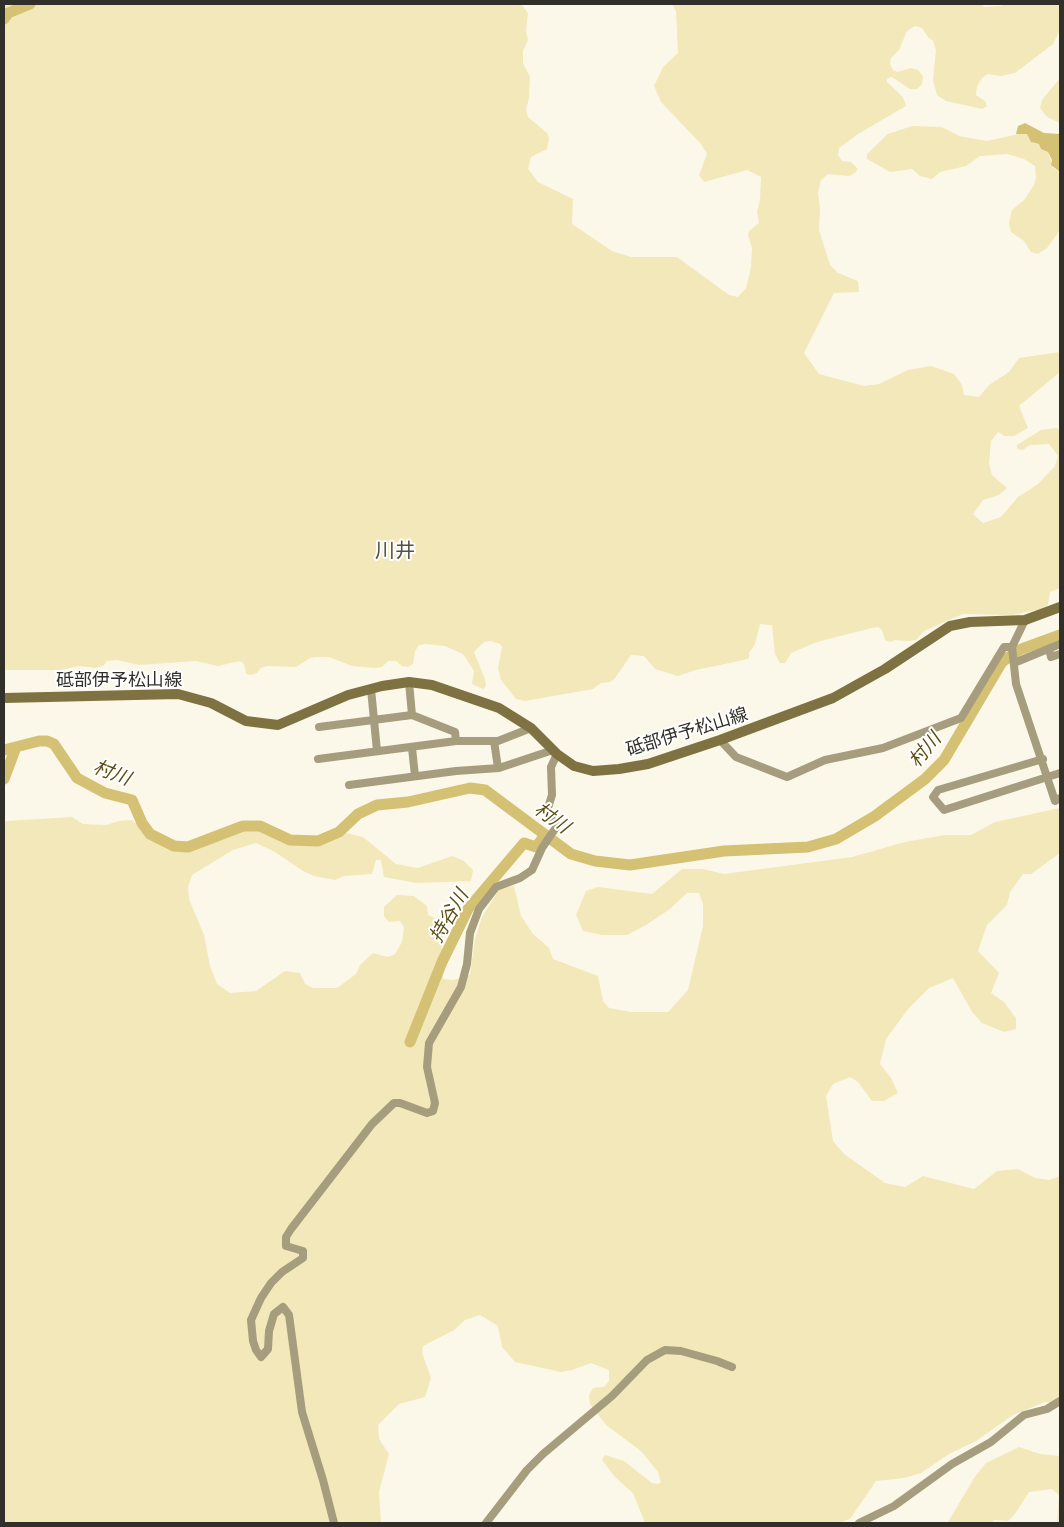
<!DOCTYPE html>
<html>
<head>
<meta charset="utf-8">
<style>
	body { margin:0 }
	#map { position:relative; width:1064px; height:1527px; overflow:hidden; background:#fbf8e9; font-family:"Asap Condensed",sans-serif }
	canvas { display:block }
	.frame { position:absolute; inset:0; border:5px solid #302f29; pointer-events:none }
</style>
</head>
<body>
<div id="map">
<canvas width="1064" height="1527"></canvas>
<div class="frame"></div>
</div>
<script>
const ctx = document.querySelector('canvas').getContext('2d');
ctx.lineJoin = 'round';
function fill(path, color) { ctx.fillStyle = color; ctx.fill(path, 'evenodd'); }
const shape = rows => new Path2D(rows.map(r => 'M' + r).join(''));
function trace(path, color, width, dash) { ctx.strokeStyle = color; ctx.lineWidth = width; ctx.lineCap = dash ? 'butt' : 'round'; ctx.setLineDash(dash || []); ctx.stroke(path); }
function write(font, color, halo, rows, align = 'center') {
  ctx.font = font + ' "Asap Condensed","Noto Sans JP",sans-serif'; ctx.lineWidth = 4; ctx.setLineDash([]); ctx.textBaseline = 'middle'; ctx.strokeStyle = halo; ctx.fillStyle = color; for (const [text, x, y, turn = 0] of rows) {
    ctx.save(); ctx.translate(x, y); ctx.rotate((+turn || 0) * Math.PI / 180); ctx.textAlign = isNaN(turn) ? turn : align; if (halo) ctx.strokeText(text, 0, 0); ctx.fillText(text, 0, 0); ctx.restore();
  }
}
const green = shape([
	[4,4,521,4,528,13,526,31,528,40,523,51,523,63,530,77,529,98,526,110,528,117,547,133,549,138,547,149,531,157,528,169,538,182,573,199,572,224,612,251,631,257,677,257,729,295,738,297,746,288,751,267,752,248,748,235,749,231,759,223,757,212,760,200,761,177,747,170,704,182,699,175,707,154,701,144,661,102,654,86,663,67,678,53,676,11,672,4,982,4,984,7,1001,6,1004,4,1060,4,1060,30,1053,44,1015,73,1001,76,988,74,982,78,977,86,976,95,985,101,987,106,982,109,946,101,937,95,933,80,936,50,933,41,928,37,922,28,915,26,907,31,899,50,891,58,890,64,893,70,897,72,911,68,918,70,923,76,922,84,917,89,910,89,895,79,891,77,887,79,887,82,903,97,906,106,858,134,839,148,838,155,842,161,851,162,858,169,855,173,849,176,828,174,821,180,818,192,820,209,819,230,830,265,838,273,858,281,859,292,834,293,804,353,819,374,864,386,879,384,908,370,931,366,954,374,962,385,964,395,979,397,989,385,1009,372,1019,358,1060,352,1060,372,1019,406,1028,428,1014,436,1005,436,998,432,991,441,989,463,992,475,1007,488,999,495,983,500,973,514,983,523,1001,517,1018,497,1038,484,1055,466,1058,456,1049,444,1030,445,1023,450,1017,449,1017,445,1041,430,1057,428,1060,431,1060,588,1050,592,1048,605,1040,609,1013,615,963,614,924,631,916,640,908,641,895,640,890,642,885,640,882,630,878,627,872,628,817,642,791,653,785,663,780,663,775,654,772,625,760,624,755,644,749,653,749,658,744,660,696,670,678,676,655,669,644,656,631,655,615,678,610,682,601,683,593,689,525,701,516,699,501,680,498,668,502,647,500,644,491,641,484,642,474,652,485,679,486,686,483,689,472,684,474,671,463,654,445,646,425,644,419,645,415,651,413,664,408,667,402,666,396,661,388,661,382,667,376,668,352,666,329,657,316,657,310,658,296,667,267,666,261,668,257,673,250,675,246,674,244,664,240,661,218,666,196,661,139,665,117,660,107,661,103,666,96,668,79,666,61,670,4,670],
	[1060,78,1060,123,1047,117,1040,108,1042,100],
	[912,126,942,127,959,136,987,141,1023,133,1027,134,1033,143,1039,144,1048,152,1053,168,1060,172,1060,230,1047,248,1038,254,1031,252,1024,241,1011,232,1009,223,1012,210,1024,200,1034,185,1036,178,1035,166,1024,159,1007,154,980,156,966,166,940,172,932,179,920,176,912,169,890,172,867,159,867,154,888,134],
	[1060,808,1060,853,1031,874,1023,874,1010,892,1007,905,987,925,978,951,999,973,991,993,1004,1002,1016,1018,1016,1029,1004,1032,982,1023,972,1012,953,978,929,988,908,1009,886,1039,880,1064,891,1078,898,1093,884,1101,872,1101,858,1082,850,1077,833,1084,826,1096,833,1141,844,1154,885,1183,905,1187,923,1176,974,1189,997,1171,1018,1169,1035,1178,1049,1180,1060,1176,1060,1404,1045,1402,1013,1415,976,1441,949,1454,921,1473,904,1478,876,1481,850,1519,839,1523,645,1523,633,1493,615,1477,602,1460,605,1455,624,1461,652,1483,658,1484,661,1482,658,1472,641,1451,606,1425,590,1404,589,1395,593,1388,604,1387,609,1381,609,1370,591,1363,572,1370,561,1372,515,1362,502,1347,498,1326,480,1315,465,1320,454,1330,423,1346,422,1353,431,1378,425,1397,399,1404,378,1425,379,1439,389,1454,379,1492,381,1523,4,1523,4,823,6,821,72,817,83,824,106,825,119,821,131,820,139,825,148,839,172,850,187,852,245,829,262,830,287,842,325,843,346,833,363,837,396,864,418,868,452,856,464,861,473,870,471,881,416,883,384,877,381,860,376,860,372,874,344,876,335,880,314,876,303,871,275,852,256,843,233,850,192,875,188,887,189,899,204,935,210,966,217,984,230,993,256,991,285,971,300,973,305,984,313,988,337,988,356,974,360,965,373,953,388,957,395,954,402,942,404,927,400,921,389,922,384,916,384,907,397,895,414,896,427,906,428,915,439,920,445,929,442,943,443,979,454,980,470,975,475,939,482,917,500,888,514,886,521,916,533,934,549,948,553,959,598,976,603,1001,609,1008,631,1012,668,1012,688,990,703,926,703,904,699,893,687,893,670,909,646,925,627,935,602,935,583,931,576,915,586,891,598,887,652,894,682,869,703,869,724,874,852,857,905,842,945,835,971,835,995,822],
	[1019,1447,1040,1454,1060,1456,1060,1523,1057,1523,1059,1495,1052,1489,1029,1492,1015,1514,1008,1521,994,1520,991,1523,944,1523,948,1522,974,1478,986,1463]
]);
const water = shape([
	[1025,123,1044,133,1060,134,1060,172,1051,165,1052,160,1048,152,1041,149,1039,144,1031,142,1027,134,1016,134,1018,126]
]);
const river = shape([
	[4,19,8,13,30,4],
	[4,750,39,741,47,741,54,744,77,778,105,793,132,800,142,823,150,834,174,846,188,847,243,826,260,826,290,840,318,841,339,832,358,814,377,805,408,802,470,788,485,790,571,854,595,861,630,865,724,851,808,847,836,839,875,816,925,779,944,760,1002,662,1019,650,1060,635],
	[4,779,16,747],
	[410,1042,442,962,468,909,524,843,536,847,545,835]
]);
const street = shape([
	[1025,620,1012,647,1016,684,1055,801,1060,798],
	[1049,649,1051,657,1060,654],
	[1014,663,1060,644],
	[409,682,412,715],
	[371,689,377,751],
	[319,727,412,715,455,732,456,741],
	[720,740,736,757,787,777,825,760,883,748,961,718,1004,647,1012,647],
	[494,741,498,768],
	[412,748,415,776],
	[318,759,456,741,498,741,531,728],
	[1043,759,938,790,933,797,944,810,1060,773],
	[349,785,456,771,499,768,553,750],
	[334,1523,323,1480,302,1412,289,1315,283,1307,274,1314,269,1331,268,1349,261,1357,256,1350,253,1341,251,1320,261,1298,271,1283,282,1272,303,1258,303,1251,286,1246,286,1237,291,1229,372,1124,394,1103,400,1103,427,1113,433,1111,435,1103,427,1067,429,1043,461,987,467,964,470,933,479,909,496,887,520,878,532,870,542,848,557,826,547,811,552,795,551,767,557,754],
	[486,1523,527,1470,543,1454,612,1396,647,1360,665,1350,681,1351,717,1361,732,1367],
	[859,1523,894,1506,952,1464,991,1442,1024,1415,1047,1409,1060,1401]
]);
const secondary = shape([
	[4,698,178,694,211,703,246,721,278,725,348,695,382,686,409,682,432,685,499,708,531,728,557,754,574,766,593,771,619,769,648,764,720,740,833,698,885,669,950,626,970,622,1025,620,1060,607]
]);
const streetNames = [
	["砥部伊予松山線",119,680],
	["砥部伊予松山線",687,732,-17]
];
const waterNames = [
	["村川",925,750,-50],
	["村川",112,773,21],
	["村川",552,818,36],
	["持谷川",449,916,-60]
];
const quarterNames = [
	["川井",395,551]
];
fill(green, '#f3e8b9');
fill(water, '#d4c173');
trace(river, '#d4c173', 11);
trace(street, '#a59d7d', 8);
trace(secondary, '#7e7242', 10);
write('18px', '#302f29', '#fff', streetNames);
write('italic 19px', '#5d4f14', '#fff', waterNames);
write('20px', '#535044', '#fff', quarterNames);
</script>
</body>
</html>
